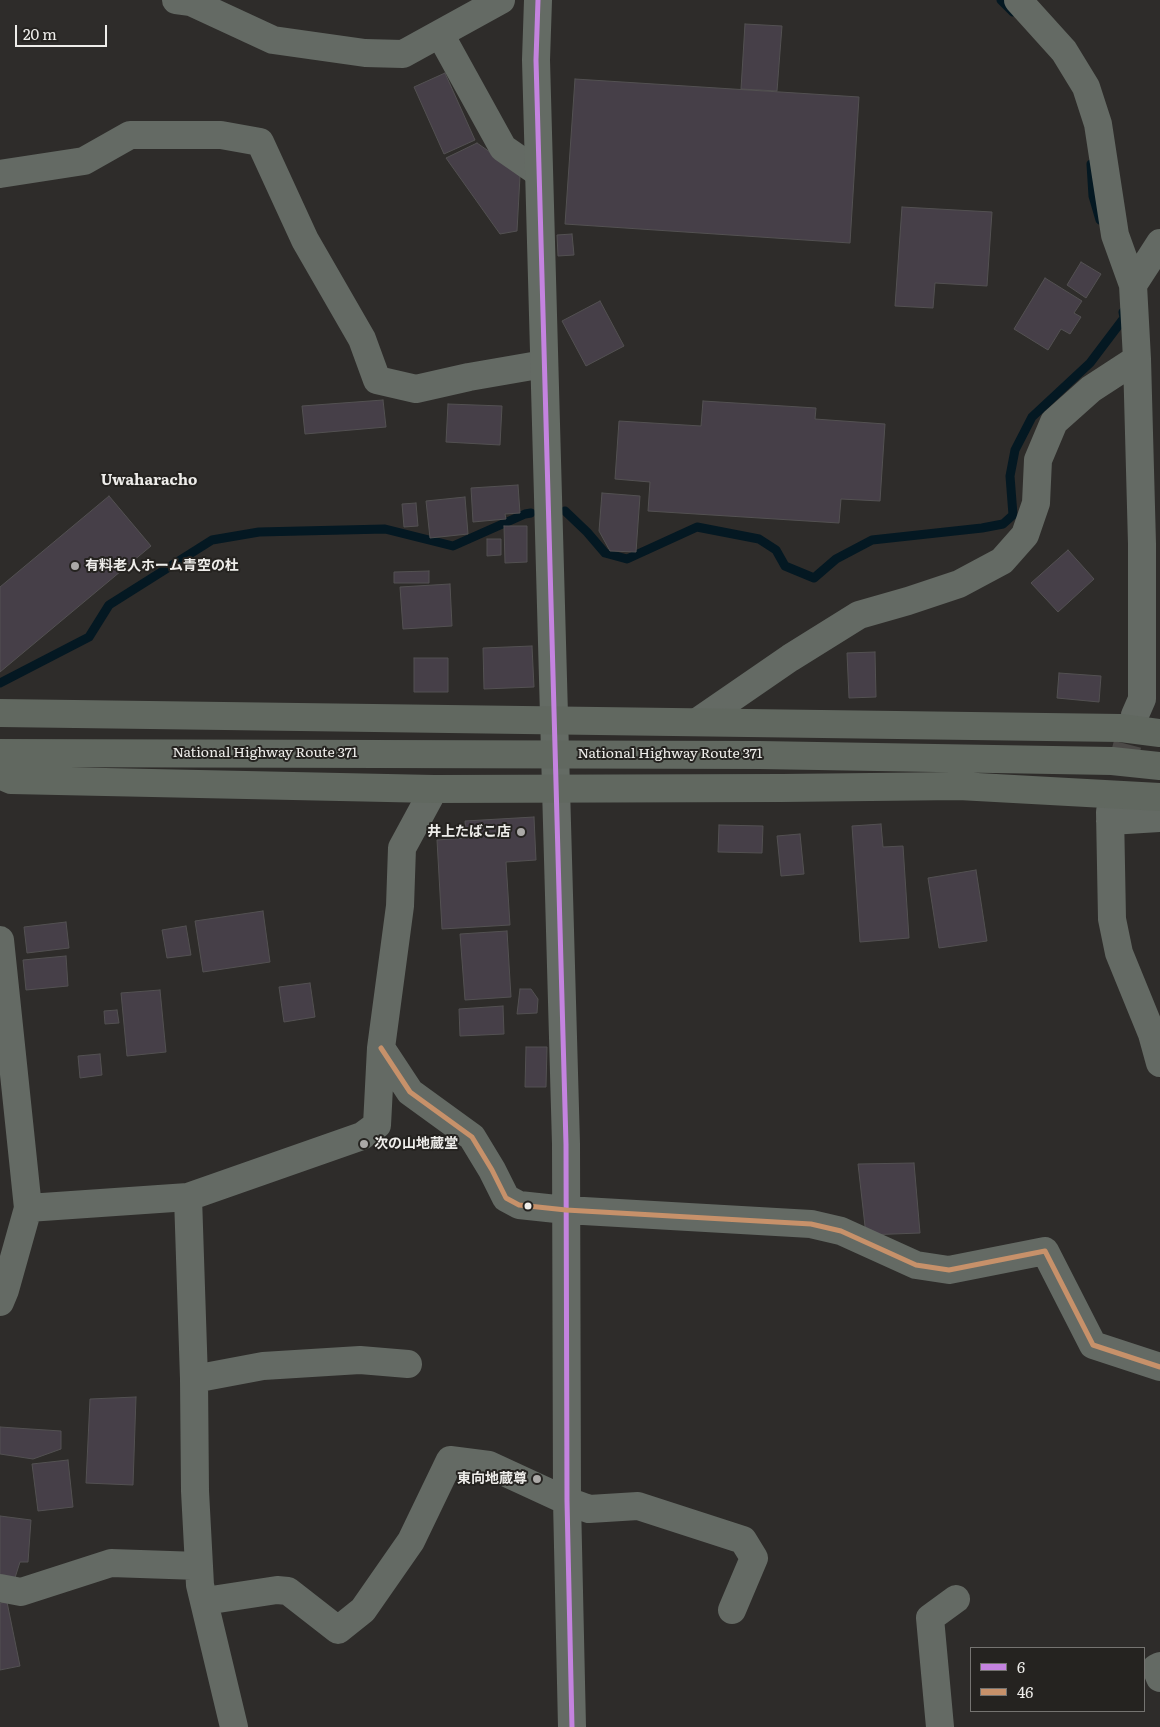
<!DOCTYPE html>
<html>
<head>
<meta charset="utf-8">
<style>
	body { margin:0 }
	#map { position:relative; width:1160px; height:1727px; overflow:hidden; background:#2e2c2a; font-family:Literata,serif }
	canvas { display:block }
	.legend { position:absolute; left:970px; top:1647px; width:175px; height:65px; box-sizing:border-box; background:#252320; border:1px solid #757471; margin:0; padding:6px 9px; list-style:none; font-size:15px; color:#eeedea }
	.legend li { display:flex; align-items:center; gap:10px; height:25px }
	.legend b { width:25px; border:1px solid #757471 }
	.scale { position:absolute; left:15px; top:25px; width:92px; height:22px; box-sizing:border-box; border:2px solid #eeedea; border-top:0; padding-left:6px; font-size:15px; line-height:18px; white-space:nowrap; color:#eeedea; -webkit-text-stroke:4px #252320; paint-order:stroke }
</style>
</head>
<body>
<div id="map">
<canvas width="1160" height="1727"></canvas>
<ul class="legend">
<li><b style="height:6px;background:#c483df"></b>6</li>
<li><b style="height:6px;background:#c7916a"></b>46</li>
</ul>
<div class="scale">20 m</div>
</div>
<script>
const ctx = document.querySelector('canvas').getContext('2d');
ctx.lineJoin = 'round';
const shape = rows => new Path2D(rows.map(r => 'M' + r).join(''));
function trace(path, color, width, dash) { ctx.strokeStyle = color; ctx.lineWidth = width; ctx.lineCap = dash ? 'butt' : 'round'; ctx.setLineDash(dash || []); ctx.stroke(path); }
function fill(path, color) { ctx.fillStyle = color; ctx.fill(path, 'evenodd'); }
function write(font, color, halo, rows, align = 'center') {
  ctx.font = font + ' Literata,"Noto Sans JP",serif'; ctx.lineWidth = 4; ctx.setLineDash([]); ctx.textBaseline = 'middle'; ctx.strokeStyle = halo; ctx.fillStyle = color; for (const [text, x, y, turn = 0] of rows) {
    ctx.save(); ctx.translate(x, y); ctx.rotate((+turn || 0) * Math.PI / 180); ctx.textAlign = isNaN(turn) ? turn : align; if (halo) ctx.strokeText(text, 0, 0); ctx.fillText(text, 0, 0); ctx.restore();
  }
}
const stream = shape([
	[1001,0,1013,12],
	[1091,164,1093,196,1100,220],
	[565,511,587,532,605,553,627,559,697,527,759,539,776,550,785,566,814,578,836,559,872,540,982,528,1003,524,1013,515,1010,476,1015,450,1032,417,1090,363,1124,318,1123,312],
	[0,683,89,637,109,605,212,540,259,532,385,529,453,546,525,514,531,513]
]);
const building = shape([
	[745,24,782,26,777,91,741,89,745,24],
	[445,73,475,140,444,154,414,87,445,73],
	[575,79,859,97,850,243,565,224,575,79],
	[477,143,500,159,520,176,517,231,500,234,446,158,477,143],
	[902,207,992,212,987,286,935,283,933,308,895,306,902,207],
	[572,234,574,255,558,256,557,235,572,234],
	[1081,262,1101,274,1086,298,1067,285,1081,262],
	[1045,278,1082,301,1074,313,1081,317,1070,334,1061,329,1048,350,1014,329,1045,278],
	[600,301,624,346,586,366,562,321,600,301],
	[383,400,386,427,305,434,302,406,383,400],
	[703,401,816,408,815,419,885,424,880,501,841,499,839,523,648,511,650,482,615,479,619,421,701,426,703,401],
	[448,404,502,406,500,445,446,442,448,404],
	[518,485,520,513,505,514,506,519,473,522,471,488,518,485],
	[602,493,640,496,636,552,610,551,599,531,602,493],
	[109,496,151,546,0,672,0,587,109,496],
	[465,497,468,534,430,538,426,501,465,497],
	[416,503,418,526,404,527,402,504,416,503],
	[504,526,527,526,527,562,505,563,504,526],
	[487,539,501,539,501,555,487,556,487,539],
	[1068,550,1094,579,1058,612,1031,583,1068,550],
	[429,571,429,583,394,583,394,572,429,571],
	[450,584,452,626,403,629,400,587,450,584],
	[532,646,534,687,484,689,483,648,532,646],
	[875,652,876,697,849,698,847,653,875,652],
	[414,658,448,658,448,692,414,692,414,658],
	[1059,673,1101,676,1099,702,1057,698,1059,673],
	[534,817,536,860,506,862,510,925,442,929,437,840,466,838,465,821,534,817],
	[881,824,883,847,903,846,909,938,860,942,852,826,881,824],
	[719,825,763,826,762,853,718,852,719,825],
	[800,834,804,874,781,876,777,836,800,834],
	[976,870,987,941,939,948,928,878,976,870],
	[263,911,270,962,203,972,195,921,263,911],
	[66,922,69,948,27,953,24,927,66,922],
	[186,926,191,955,167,958,162,930,186,926],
	[507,931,511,997,465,1000,460,934,507,931],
	[66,956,68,986,26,990,23,960,66,956],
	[310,983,315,1017,284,1022,279,987,310,983],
	[520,989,531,989,538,999,537,1013,517,1014,520,989],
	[160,990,166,1052,127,1056,121,993,160,990],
	[503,1006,504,1034,460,1036,459,1009,503,1006],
	[117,1010,119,1023,105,1024,104,1011,117,1010],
	[526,1047,547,1047,546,1087,525,1087,526,1047],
	[100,1054,102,1075,80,1078,78,1056,100,1054],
	[914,1163,920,1233,866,1235,858,1164,914,1163],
	[136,1397,133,1485,86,1483,90,1399,136,1397],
	[0,1427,61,1431,61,1449,33,1459,0,1454,0,1427],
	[68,1460,73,1507,38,1511,32,1464,68,1460],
	[0,1516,31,1520,28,1562,20,1562,13,1584,0,1581,0,1516],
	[7,1602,20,1666,0,1670,0,1603,7,1602]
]);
const minorTunnel = shape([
	[1110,812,1135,715]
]);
const minor = shape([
	[176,0,191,2,273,40,365,53,403,54,501,0],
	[1018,0,1064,51,1086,87,1098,124,1115,235,1133,285,1137,359,1142,544,1142,699,1135,715],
	[440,34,503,148,539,173],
	[0,174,84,161,130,135,221,135,260,142,305,240,362,339,377,380,416,389,469,377,544,364],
	[1133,285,1160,243],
	[697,722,790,658,859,615,908,601,959,584,1002,561,1025,535,1036,503,1038,460,1054,422,1091,389,1137,359],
	[556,788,566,1144,567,1501,572,1727],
	[1110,812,1112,919,1119,953,1152,1034,1160,1063],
	[1110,821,1160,818],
	[0,940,28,1208,5,1290,0,1302],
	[381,1048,410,1092,472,1137,492,1170,506,1198,519,1205,566,1210,811,1224,841,1231,916,1265,949,1270,1045,1251,1093,1345,1160,1367],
	[188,1197,194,1379,195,1491,200,1585,234,1727],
	[28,1208,188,1197,362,1136,377,1125,381,1048,400,906,402,848,434,789],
	[194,1379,263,1366,360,1360,408,1364],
	[0,1588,21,1592,111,1563,199,1566],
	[205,1601,277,1590,288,1591,338,1630,363,1610,411,1541,450,1460,489,1465,567,1501,589,1509,638,1506,743,1540,754,1558,732,1610],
	[1160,1666,1156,1668,1160,1678],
	[940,1727,930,1618,956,1599]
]);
const major = shape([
	[538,0,536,60,556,788]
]);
const highway = shape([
	[0,713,1121,728,1160,733],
	[0,753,759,755,1112,761,1160,766],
	[0,775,11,780,434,789,782,788,959,786,1160,797]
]);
const bus1 = shape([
	[538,0,536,60,566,1144,567,1501,572,1727]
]);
const bus2 = shape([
	[381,1048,410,1092,472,1137,492,1170,506,1198,519,1205,566,1210,811,1224,841,1231,916,1265,949,1270,1045,1251,1093,1345,1160,1367]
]);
const markers = [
	[75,566,5,"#aba9a7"],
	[521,832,5,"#aba9a7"],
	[364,1144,5,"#aba9a7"],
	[528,1206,4.5,"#eeedea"],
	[537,1479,5,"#aba9a7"]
];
const poiNames = [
	["有料老人ホーム青空の杜",85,566],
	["井上たばこ店",511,832,"right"],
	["次の山地蔵堂",374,1144],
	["東向地蔵尊",527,1479,"right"]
];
const streetNames = [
	["National Highway Route 371",265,753],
	["National Highway Route 371",670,754]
];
const neighbourhoodNames = [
	["Uwaharacho",149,481]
];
trace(stream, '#041822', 9);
fill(building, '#463f48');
trace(building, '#535152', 1);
trace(minorTunnel, '#4b4947', 28, [28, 14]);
trace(minor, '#646a64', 28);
trace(major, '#646b64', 28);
trace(highway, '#616860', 28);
trace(bus1, '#c483df', 5);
trace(bus2, '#c7916a', 5);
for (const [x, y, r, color] of markers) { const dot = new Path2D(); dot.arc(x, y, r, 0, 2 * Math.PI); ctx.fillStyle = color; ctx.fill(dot); trace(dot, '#252320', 2); }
write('bold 14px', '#eeedea', '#252320', poiNames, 'left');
write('14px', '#eeedea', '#252320', streetNames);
write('bold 15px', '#eeedea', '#252320', neighbourhoodNames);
</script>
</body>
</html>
